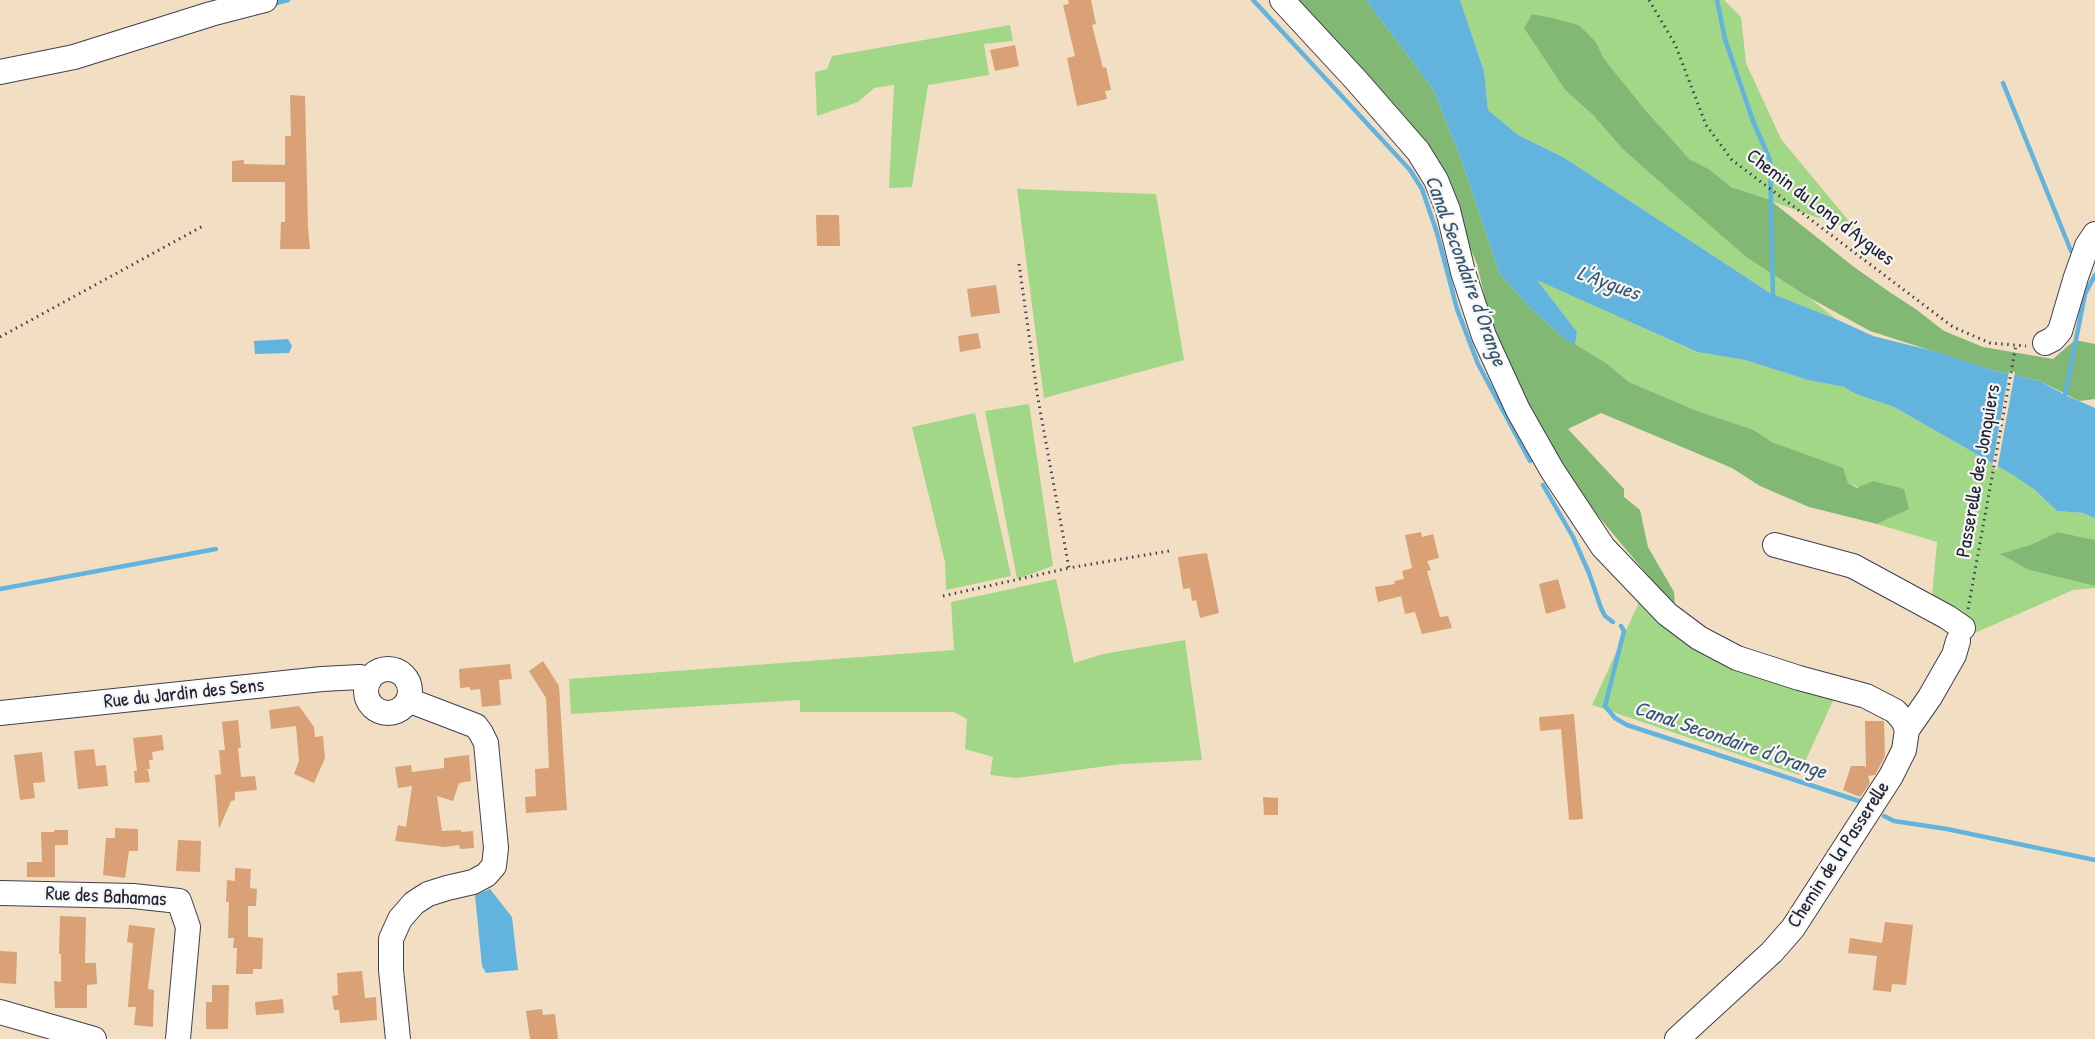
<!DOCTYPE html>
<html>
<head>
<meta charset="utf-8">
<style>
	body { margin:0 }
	canvas { display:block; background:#f2dfc3 }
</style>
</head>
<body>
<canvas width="2095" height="1039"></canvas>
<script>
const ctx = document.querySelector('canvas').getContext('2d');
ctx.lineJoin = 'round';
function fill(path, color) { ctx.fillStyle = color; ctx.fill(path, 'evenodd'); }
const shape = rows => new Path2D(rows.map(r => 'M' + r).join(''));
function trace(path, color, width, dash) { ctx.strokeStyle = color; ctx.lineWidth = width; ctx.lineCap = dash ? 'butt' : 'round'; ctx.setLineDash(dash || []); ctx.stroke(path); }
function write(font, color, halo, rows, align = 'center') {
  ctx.font = font + ' "Patrick Hand",sans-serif'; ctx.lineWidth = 4.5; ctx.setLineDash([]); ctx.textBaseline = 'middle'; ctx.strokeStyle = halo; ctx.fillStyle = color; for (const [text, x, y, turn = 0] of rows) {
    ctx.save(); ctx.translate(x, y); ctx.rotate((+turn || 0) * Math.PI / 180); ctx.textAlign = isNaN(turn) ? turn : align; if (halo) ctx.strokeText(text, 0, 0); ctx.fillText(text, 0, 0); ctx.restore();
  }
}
const green = shape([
	[1460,0,1724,0,1741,17,1746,63,1781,139,1858,232,1731,187,1709,169,1689,159,1670,139,1621,80,1604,59,1596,42,1579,25,1553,18,1532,14,1524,28,1565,90,1593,115,1653,176,1746,257,1808,297,1836,319,1770,293,1563,157,1518,135,1488,110,1484,71],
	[1010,25,1013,41,984,44,989,75,928,85,912,187,889,188,894,85,874,88,858,102,817,116,815,72,827,69,832,56],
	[1017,189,1156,194,1184,360,1044,398],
	[1536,279,1696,352,1745,360,1808,380,1844,387,1856,394,1894,407,2013,475,2035,490,2057,511,2083,513,2095,518,2095,540,2058,532,2030,545,2001,554,2029,570,2095,586,2095,588,2073,590,1977,632,1932,595,1937,542,1877,524,1909,509,1848,483,1842,468,1772,442,1754,430,1697,411,1629,382,1606,363,1575,345,1577,332],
	[1029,404,1053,566,1017,579,985,411],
	[975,413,1011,576,946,590,945,562,912,427],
	[1056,579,1074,663,1103,654,1185,640,1202,760,1122,764,1017,778,990,775,993,757,965,749,967,719,954,712,800,712,800,700,571,714,569,679,954,650,951,602],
	[1640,600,1836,694,1799,775,1592,705]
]);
const forest = shape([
	[1294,0,1366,0,1433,89,1461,159,1500,274,1530,308,1564,338,1606,363,1629,382,1697,411,1754,430,1772,442,1843,468,1848,483,1857,488,1873,481,1904,489,1909,509,1877,524,1809,507,1760,486,1732,468,1601,413,1568,429,1624,489,1624,497,1640,510,1648,547,1674,592,1675,608,1563,474,1493,333,1477,264,1463,231],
	[1532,14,1553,18,1579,25,1596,42,1604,59,1648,113,1689,159,1709,169,1731,187,1770,200,1854,267,1888,291,1917,310,1944,331,1983,347,2053,359,2075,340,2095,344,2095,399,2079,401,2040,381,1992,370,1870,331,1808,297,1746,257,1653,176,1623,149,1593,115,1565,90,1524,28],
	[2058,532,2095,540,2095,586,2029,570,2000,554,2030,545]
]);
const water = shape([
	[1366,0,1460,0,1484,71,1488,110,1518,135,1563,157,1770,293,1836,319,1873,336,1941,353,1992,370,2040,381,2065,395,2095,408,2095,518,2083,513,2057,511,2035,490,2013,475,1894,407,1856,394,1844,387,1808,380,1745,360,1697,352,1537,280,1577,332,1575,345,1564,338,1530,308,1500,274,1461,159,1433,89],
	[288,339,292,346,289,353,255,354,254,341],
	[490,889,512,917,518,970,486,973,482,966,475,895]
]);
const pier = shape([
	[2009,371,2015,372,1997,470,1992,467]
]);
const stream = shape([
	[1253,0,1410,170,1422,189,1437,233,1457,309,1478,364,1530,461],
	[1717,0,1725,39,1753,121,1770,160,1773,297],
	[272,4,288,0],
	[2003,83,2071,251],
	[2064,400,2085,294,2095,275],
	[1543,485,1573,537,1589,573,1601,608,1605,616,1613,622],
	[0,589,216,549],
	[1621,626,1624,631,1605,706,1615,718,1627,725,1862,802],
	[1884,816,1894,821,1947,829,2095,860]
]);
const building = shape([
	[1068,0,1091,0,1096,24,1092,25,1103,68,1106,67,1111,90,1105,91,1107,99,1077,106,1067,58,1075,56,1063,5,1069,4],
	[1015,45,1019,66,995,71,990,50],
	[290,95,305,96,308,227,310,249,280,249,281,222,285,222,285,182,232,182,232,161,244,160,244,164,285,165,285,136,291,136],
	[816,215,839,215,840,246,817,246],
	[996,285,1000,313,971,317,967,289],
	[978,333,981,348,960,352,958,336],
	[1421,532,1422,537,1433,534,1439,558,1427,561,1431,570,1427,571,1440,617,1448,616,1452,628,1422,634,1415,612,1405,614,1401,596,1378,602,1375,587,1395,584,1394,581,1404,579,1402,571,1412,568,1405,535],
	[1207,553,1219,613,1200,618,1196,600,1192,601,1190,588,1183,589,1178,557],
	[1558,579,1566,608,1546,614,1539,584],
	[543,661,559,686,567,810,526,813,525,797,536,796,535,769,549,768,546,698,529,671],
	[510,664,512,679,499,680,501,705,482,707,480,689,470,690,470,687,460,688,459,669],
	[299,706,314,727,315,737,323,736,325,758,314,783,294,774,299,761,296,726,271,729,269,710],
	[1574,714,1583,819,1569,820,1561,729,1540,731,1539,717],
	[238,720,241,748,238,748,241,777,255,776,257,790,235,792,235,800,231,801,219,829,215,775,221,774,219,750,225,750,222,722],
	[1865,721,1884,721,1885,756,1875,775,1868,776,1870,783,1860,797,1843,790,1851,766,1865,766,1866,769],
	[162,735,164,750,152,752,153,760,149,760,150,769,143,770,148,770,150,782,135,783,134,771,137,771,133,738],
	[94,749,96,766,106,765,108,786,78,789,74,751],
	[42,752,45,782,33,783,35,798,20,800,14,755],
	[469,755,471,781,459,783,453,801,437,796,442,831,461,830,461,832,473,831,474,848,460,849,459,845,445,847,395,841,398,825,406,827,412,786,398,788,395,767,411,765,412,772,444,768,444,758],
	[1263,797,1278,798,1278,815,1264,815],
	[115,828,138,829,138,851,129,851,125,878,103,875,106,838,115,838],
	[54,830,68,830,68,845,55,845,55,877,27,877,27,862,42,862,41,832,54,832],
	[178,840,201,841,200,872,176,871],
	[235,868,251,869,250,888,257,889,256,906,248,906,248,937,263,938,262,969,253,969,253,974,236,974,237,948,233,948,234,938,228,938,229,902,226,902,227,880,235,881],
	[60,916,86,917,85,963,96,963,97,984,87,985,87,1008,55,1008,54,981,61,982,61,954,59,954],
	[1885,922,1913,925,1906,985,1892,984,1891,992,1873,990,1877,956,1848,953,1850,938,1882,943],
	[129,925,155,928,148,989,154,990,153,1027,134,1025,136,1007,128,1007,133,943,127,942],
	[0,951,17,952,16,984,0,983],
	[362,971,365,998,376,997,377,1020,340,1023,339,1010,334,1010,332,996,338,995,337,973],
	[212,985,229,985,228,1029,206,1029,206,1002,212,1002],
	[283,999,284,1013,256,1015,255,1002],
	[542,1009,543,1015,555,1014,558,1039,530,1039,526,1011]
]);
const path = shape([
	[1649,0,1675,44,1706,125,1732,160,1953,327,1990,343,2026,346],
	[1019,264,1038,399,1069,568,1169,551],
	[0,337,203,226],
	[943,596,1069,568],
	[1968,609,2016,345],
	[362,700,365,707,379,719,394,721,400,718]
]);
const minor = shape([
	[1282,0,1356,80,1418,151,1436,180,1448,210,1463,272,1484,336,1518,410,1552,470,1603,547,1667,614,1699,638,1737,658,1799,678,1866,696,1895,711,1903,720,1907,730],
	[0,72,74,57,211,14,265,0],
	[2045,343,2053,339,2060,331,2076,277,2087,246,2095,234],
	[1775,545,1853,566,1947,617,1963,628],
	'366 691a22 22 0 1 1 44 0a22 22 0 1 1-44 0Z',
	[0,713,322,679,360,677,368,681],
	[0,893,133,896,179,901,188,927,178,1039],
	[0,1012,94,1039],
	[398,1039,391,970,391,939,400,919,414,903,428,894,447,888,473,882,486,875,494,866,496,848,486,743,481,733,476,726,408,700],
	[1677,1039,1772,952,1793,928,1891,776,1904,750,1907,730,1930,697,1954,655,1958,641]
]);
const streetNames = [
	["Chemin du Long d'Aygues",1820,208,37],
	["Passerelle des Jonquiers",1979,471,-80],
	["Rue du Jardin des Sens",184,694,-6],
	["Chemin de la Passerelle",1839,855,-57],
	["Rue des Bahamas",106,897,3]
];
const waterNames = [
	["Canal Secondaire d'Orange",1465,271,70],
	["L'Aygues",1608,284,20],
	["Canal Secondaire d'Orange",1730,741,19]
];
fill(green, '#a1d787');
fill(forest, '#80b874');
fill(water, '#62b3dd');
fill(pier, '#f2dfc3');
trace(stream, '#62b3dd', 4.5);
fill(building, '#d9a175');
trace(minor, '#413e4f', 26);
trace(path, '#413e4f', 3, [1.5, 4.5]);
trace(minor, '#fff', 24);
write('20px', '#22223b', '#f6f6f2', streetNames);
write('italic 21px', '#385574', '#f6f6f2', waterNames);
</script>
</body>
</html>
